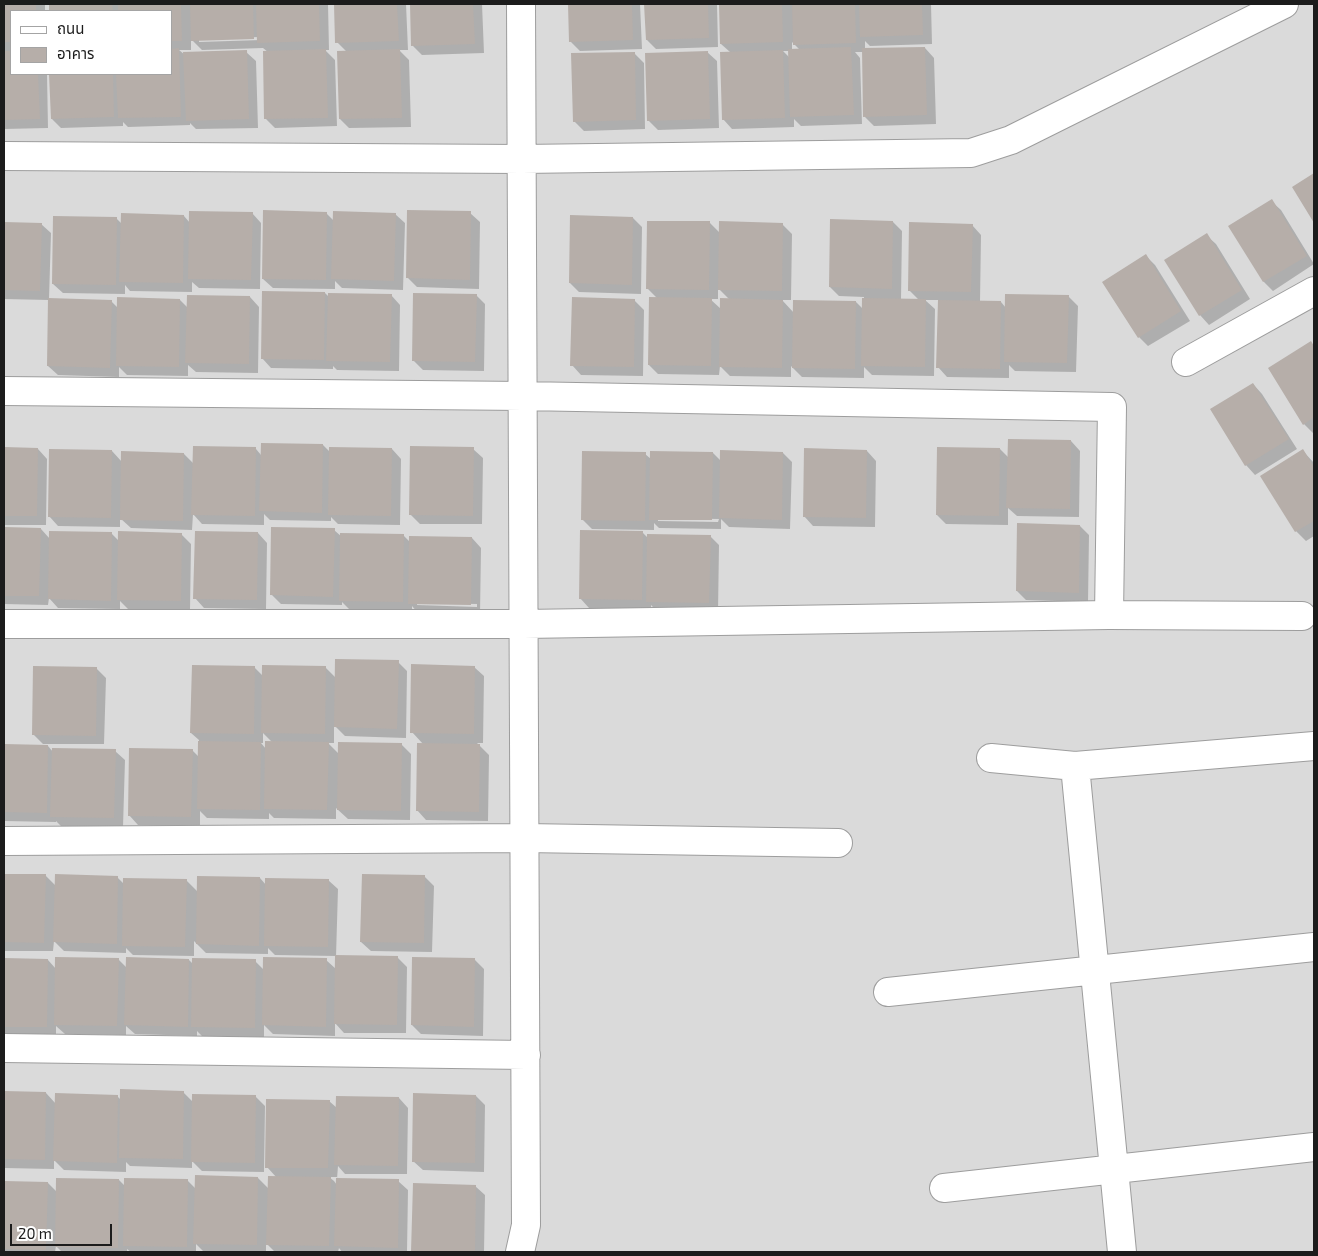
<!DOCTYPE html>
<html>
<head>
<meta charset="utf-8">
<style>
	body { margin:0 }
	#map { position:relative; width:1318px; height:1256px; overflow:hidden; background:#ede9e3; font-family:"Exo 2","Noto Sans Thai",sans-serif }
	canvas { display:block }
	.frame { position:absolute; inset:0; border:5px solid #1c1c1c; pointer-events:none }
	.legend { position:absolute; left:10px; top:10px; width:162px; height:65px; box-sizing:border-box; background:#fff; border:1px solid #a4a4a4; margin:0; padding:6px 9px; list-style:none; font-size:15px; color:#1c1c1c }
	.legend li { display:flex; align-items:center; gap:10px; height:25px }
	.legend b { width:25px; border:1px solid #a4a4a4 }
	.scale { position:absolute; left:10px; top:1224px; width:102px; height:22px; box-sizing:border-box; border:2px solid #1c1c1c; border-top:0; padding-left:6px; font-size:15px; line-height:18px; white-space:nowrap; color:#1c1c1c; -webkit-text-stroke:4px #fff; paint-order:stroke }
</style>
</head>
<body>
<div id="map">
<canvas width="1318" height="1256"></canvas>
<div class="frame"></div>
<ul class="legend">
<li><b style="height:6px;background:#fff"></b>ถนน</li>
<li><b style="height:14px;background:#b6aea9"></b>อาคาร</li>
</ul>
<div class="scale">20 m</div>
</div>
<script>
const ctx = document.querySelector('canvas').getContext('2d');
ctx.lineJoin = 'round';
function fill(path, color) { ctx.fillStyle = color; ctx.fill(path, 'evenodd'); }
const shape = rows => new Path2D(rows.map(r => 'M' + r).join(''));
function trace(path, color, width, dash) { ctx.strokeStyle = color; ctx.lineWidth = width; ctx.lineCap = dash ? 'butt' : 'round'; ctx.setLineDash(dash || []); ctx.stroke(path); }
const residential = shape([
	[4,4,1314,4,1314,1252,4,1252],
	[11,11,171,11,171,74,11,74]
]);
const shadow = shape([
	[4,4,45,4,45,11,11,11,11,74,47,74,48,128,4,129],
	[50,4,328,4,329,50,325,50,335,60,337,126,275,128,266,119,268,52,263,48,202,50,191,39,191,50,179,50,185,55,246,52,256,61,258,128,196,129,190,123,190,125,128,127,123,122,123,126,61,128,52,119,50,74,171,74,171,11,50,11],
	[260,37,261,40,199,42,199,39],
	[335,4,406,4,408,50,399,50,409,60,411,127,349,128,340,119,347,52,337,42],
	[411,4,482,4,484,53,422,55,413,46],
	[570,4,640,4,642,49,580,51,571,42],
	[646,4,717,4,718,47,656,49,647,40],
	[720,4,931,4,932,44,870,46,865,41,865,50,925,48,934,58,936,124,874,126,865,117,863,52,855,52,860,58,862,124,801,126,794,119,794,127,732,129,723,119,730,52,721,44],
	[792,42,800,50,792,50],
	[783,51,789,51,790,58],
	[707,52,717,61,719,128,658,130,648,120],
	[634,53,644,63,645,129,584,131,574,121],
	[1271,201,1281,210,1314,264,1273,291,1264,282,1230,227],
	[252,213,261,223,260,289,199,288,192,282,192,292,130,291,125,285,125,294,63,293,53,284,116,218,122,224,184,216,190,223],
	[326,213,334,221,395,214,405,223,403,290,342,288,335,281,335,289,273,288,263,279],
	[470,213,480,222,479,289,417,287,408,278],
	[633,218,642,227,641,294,579,292,570,283],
	[893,222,902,231,901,300,919,300,909,290,972,225,981,235,980,302,1001,302,1006,308,1068,296,1078,306,1076,372,1015,371,1009,365,1009,378,947,377,938,367,939,300,925,300,935,309,934,376,872,375,864,367,864,378,802,377,791,366,791,377,730,376,720,366,719,375,658,374,649,365,657,298,647,288,710,223,720,233,782,224,792,234,791,300,782,300,794,313,856,302,864,310,864,297,839,296,830,287],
	[718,288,730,300,721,309,710,299,718,299],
	[4,223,41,224,51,233,49,299,111,301,118,308,180,300,188,308,250,297,259,307,258,373,196,372,188,365,188,376,127,375,119,367,119,377,58,375,48,366,49,300,4,299],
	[1206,235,1216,244,1250,299,1209,325,1200,315],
	[1146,256,1155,265,1190,321,1148,346,1139,337],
	[325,293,329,297,391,295,400,305,399,371,337,370,333,366,333,369,271,368,262,358],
	[476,295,485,304,484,371,423,370,413,360],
	[634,300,644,310,643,376,581,375,572,365],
	[1311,343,1314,346,1313,433,1304,424],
	[1253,384,1262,394,1297,449,1255,475,1246,465],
	[1071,441,1080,451,1079,517,1017,516,1008,508,1008,525,946,524,937,515,1000,449,1009,458],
	[323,445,330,452,392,449,401,459,400,525,338,524,331,517,331,521,270,520,264,514,264,525,202,524,193,514,192,530,131,528,120,518,120,527,58,526,49,516,112,451,122,462,184,454,194,464,256,449,261,455],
	[4,449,38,449,47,459,46,525,4,525],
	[473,449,483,458,482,524,420,524,410,514],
	[867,451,876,461,875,527,813,526,804,516],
	[1303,451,1314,463,1314,536,1306,541,1296,531,1262,476],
	[713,453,721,461,783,453,792,462,790,529,729,527,721,519,721,529,659,528,654,523,654,530,592,529,582,519,645,454,651,459],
	[658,518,719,519,718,522,658,521],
	[1080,526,1089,535,1088,602,1026,600,1017,591],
	[4,529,41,529,50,539,112,534,119,541,181,534,191,544,190,610,128,609,120,601,120,609,58,608,49,598,48,605,4,604],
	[334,530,342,537,403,535,410,542,472,538,481,548,480,614,418,613,412,606,412,611,350,610,342,602,342,605,281,604,272,595],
	[417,603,477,604,477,607,417,605],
	[258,533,267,543,266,609,204,608,195,598],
	[643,533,648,538,710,536,719,545,718,612,657,611,651,605,651,609,589,608,580,598],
	[398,662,407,671,406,738,345,736,334,725,334,743,328,743,339,754,401,744,411,754,410,820,348,819,336,808,336,819,274,818,269,813,269,819,207,818,200,811,200,826,138,825,129,815,192,750,199,757,199,740,191,733,254,667,263,676,325,667,336,678],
	[263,733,272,742,266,749,261,743,263,743],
	[474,667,484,676,483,743,477,743,489,755,488,821,426,820,417,810,423,744,412,732],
	[96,668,106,678,104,744,43,744,33,734],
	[4,745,48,746,53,752,115,751,125,760,123,827,61,826,56,821,56,822,4,821],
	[4,875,45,875,56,886,117,877,124,884,186,880,198,892,260,878,266,885,328,880,338,889,336,957,398,958,407,967,406,1033,344,1033,335,1023,335,1036,273,1034,264,1025,264,1037,202,1036,197,1031,197,1036,135,1034,126,1026,126,1035,65,1034,56,1026,56,1036,4,1035,4,960,48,960,56,969,118,959,127,968,189,960,193,964,255,961,264,970,326,960,336,969,336,956,275,955,268,948,268,954,206,953,194,941,194,956,133,955,126,948,126,953,64,951,54,941,53,951,4,951],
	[424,876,434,886,432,952,371,951,361,942],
	[475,960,484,969,483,1036,421,1034,412,1025],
	[4,1092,46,1093,56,1104,117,1096,121,1100,183,1092,193,1102,255,1096,265,1106,264,1172,202,1171,192,1161,192,1168,130,1166,126,1162,126,1172,64,1170,54,1160,54,1169,4,1168],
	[476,1096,485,1105,484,1172,423,1170,413,1161],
	[399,1098,408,1108,407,1174,345,1174,338,1166,337,1179,398,1181,408,1190,407,1252,342,1252,339,1248,338,1252,275,1252,266,1243,266,1252,204,1252,196,1244,196,1252,131,1252,127,1249,127,1252,62,1252,56,1246,55,1252,4,1252,4,1182,48,1183,57,1192,119,1180,126,1187,187,1180,196,1189,258,1178,269,1189,277,1178,267,1167,329,1101,337,1108],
	[329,1177,337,1177,337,1185,334,1181],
	[475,1186,485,1195,484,1252,414,1252]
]);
const building = shape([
	[4,4,36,4,36,11,11,11,11,42,4,42],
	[49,4,112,4,113,11,49,11],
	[118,4,181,4,182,41,171,41,171,11,118,11],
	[190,4,253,4,254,39,191,41],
	[256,4,319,4,320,41,257,43],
	[334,4,397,4,399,41,335,43],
	[410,4,473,4,475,44,411,46],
	[568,4,632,4,633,40,569,42],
	[644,4,708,4,709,38,646,40],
	[719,4,782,4,783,42,720,44],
	[792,4,855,4,856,43,793,45],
	[859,4,922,4,923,35,860,37],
	[851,47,854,115,790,117,788,49],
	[925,47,927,115,863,117,862,48],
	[179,48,181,117,118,118,116,74,171,74,171,49],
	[326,49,328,118,264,119,263,51],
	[400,49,402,118,339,119,337,51],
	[247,50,249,119,186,121,183,52],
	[783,50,785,118,722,120,720,52],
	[4,51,11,51,11,74,38,74,40,119,4,120],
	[708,51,710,119,647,121,645,53],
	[635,52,636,120,573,122,571,53],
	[49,74,113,74,114,117,51,119],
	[1314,173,1314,223,1292,187],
	[1272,199,1307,256,1263,282,1228,226],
	[263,210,327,212,326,280,262,279],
	[407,210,471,211,470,280,406,278],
	[189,211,253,212,251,280,188,279],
	[333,211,396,213,394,281,331,279],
	[121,213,184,215,183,283,119,282],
	[570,215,633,217,632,285,569,283],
	[53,216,117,217,116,285,52,284],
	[830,219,893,221,892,289,829,287],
	[647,221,710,221,709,290,646,289],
	[719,221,783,223,782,291,718,290],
	[4,222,42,223,40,291,4,290],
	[909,222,973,224,971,292,908,291],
	[1207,233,1242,290,1199,316,1164,260],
	[1146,254,1181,311,1138,338,1102,282],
	[262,291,325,292,324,360,261,359],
	[328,293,392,294,390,362,326,361],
	[413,293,477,294,475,362,412,361],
	[1005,294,1069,295,1067,363,1004,362],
	[187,295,250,296,249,364,185,363],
	[117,297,180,299,179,367,116,366],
	[572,297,635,299,634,367,570,366],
	[649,297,712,298,711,366,648,365],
	[48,298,112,300,110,368,47,366],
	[720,298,783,300,782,368,719,367],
	[862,298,926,299,925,367,861,366],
	[793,300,856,301,855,369,792,368],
	[938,300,1001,301,1000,369,936,368],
	[1311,341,1314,346,1314,417,1303,425,1268,368],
	[1253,383,1289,439,1245,466,1210,409],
	[1008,439,1071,440,1070,509,1006,508],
	[261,443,323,444,322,513,259,511],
	[193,446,256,447,255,516,191,515],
	[410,446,474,447,473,516,409,515],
	[4,447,38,448,37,516,4,516],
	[329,447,392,448,391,516,328,515],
	[937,447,1000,448,999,516,936,515],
	[804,448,867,450,866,518,803,517],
	[49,449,112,450,111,518,48,517],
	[1303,449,1314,467,1314,521,1295,532,1260,476],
	[720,450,783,452,782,520,719,518],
	[121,451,184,453,183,521,120,520],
	[582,451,646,452,645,521,581,520],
	[650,451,713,452,712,520,649,520],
	[1017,523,1080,525,1079,593,1016,591],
	[4,527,41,528,39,596,4,596],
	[271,527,335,528,333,597,270,595],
	[580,530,643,531,642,600,579,599],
	[49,531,112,532,111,601,48,599],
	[118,531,182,533,181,601,117,600],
	[195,531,258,532,257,600,193,599],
	[340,533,404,534,403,602,339,601],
	[647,534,711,535,709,603,646,602],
	[409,536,472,537,471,605,408,604],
	[335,659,399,660,397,729,334,727],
	[411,664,475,666,474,734,410,733],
	[192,665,255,666,254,734,190,733],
	[262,665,326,666,325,734,261,733],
	[33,666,97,667,96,736,32,735],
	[198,741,261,742,260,810,197,809],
	[265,741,329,742,327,810,264,809],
	[338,742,402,743,401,811,337,810],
	[417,743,480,744,479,812,416,811],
	[4,744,48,745,47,813,4,812],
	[52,748,116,749,114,818,50,817],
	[129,748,193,749,191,817,128,816],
	[4,874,46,874,44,943,4,942],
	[55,874,118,876,117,944,53,942],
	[362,874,425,875,424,943,360,942],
	[197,876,260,877,259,946,196,944],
	[123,878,187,879,185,947,122,946],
	[265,878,329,879,328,947,264,946],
	[335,955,398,956,397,1025,334,1024],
	[55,957,119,958,117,1026,54,1025],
	[126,957,189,959,188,1027,124,1025],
	[263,957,327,958,326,1027,262,1025],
	[412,957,475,958,474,1027,411,1025],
	[4,958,48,959,47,1027,4,1027],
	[192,958,256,959,255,1028,191,1027],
	[120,1089,184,1091,183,1159,119,1158],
	[4,1091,46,1092,45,1160,4,1159],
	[55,1093,118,1095,117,1163,53,1161],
	[413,1093,476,1095,475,1163,412,1162],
	[192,1094,256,1095,255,1163,191,1162],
	[336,1096,399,1097,398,1166,334,1165],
	[266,1099,330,1100,328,1168,265,1168],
	[195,1175,258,1177,257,1245,193,1244],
	[268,1176,331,1177,329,1246,266,1245],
	[56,1178,119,1179,118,1248,55,1247],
	[124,1178,188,1179,187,1247,123,1246],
	[336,1178,399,1179,398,1248,334,1246],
	[4,1181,48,1182,46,1250,4,1249],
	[413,1183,476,1185,475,1252,411,1252]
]);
const minor = shape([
	[4,156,522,159,971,153,1011,140,1284,4],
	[1186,362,1314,291],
	[4,391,523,396,1112,407,1109,615],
	[4,624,524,624,1109,615,1302,616],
	[991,758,1075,766,1314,746],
	[1075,766,1122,1252],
	[4,841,525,838,838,843],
	[888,992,1314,947],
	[4,1048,526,1055],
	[944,1188,1314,1147],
	[520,1252,526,1225,521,4]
]);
fill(residential, '#dadada');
fill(shadow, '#0003');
fill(building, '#b6aea9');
trace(minor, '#9d9d9d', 30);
trace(minor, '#fff', 28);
</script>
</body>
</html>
